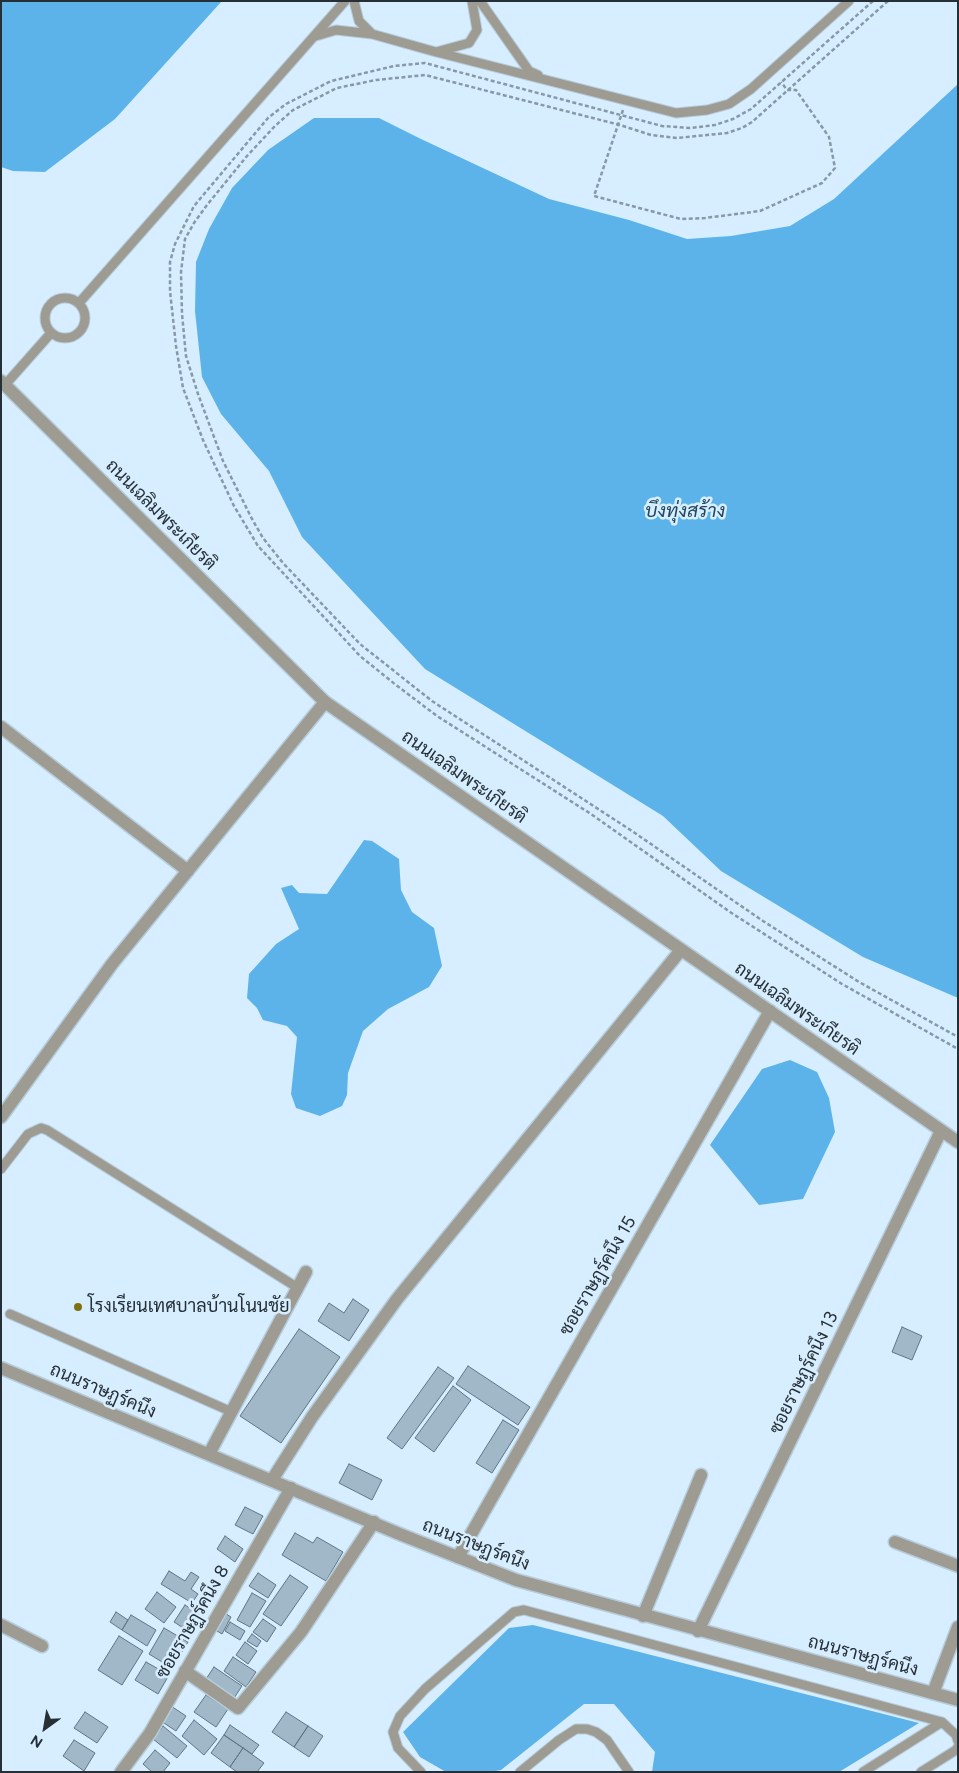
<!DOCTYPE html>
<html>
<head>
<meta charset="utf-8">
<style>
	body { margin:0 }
	#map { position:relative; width:959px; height:1773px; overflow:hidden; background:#d6eeff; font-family:Figtree,sans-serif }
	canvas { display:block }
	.frame { position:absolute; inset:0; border:2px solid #262f35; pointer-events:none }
	.north { position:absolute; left:20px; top:1703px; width:50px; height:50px; -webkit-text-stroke:4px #d6eeff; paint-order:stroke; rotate:212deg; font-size:14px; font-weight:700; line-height:20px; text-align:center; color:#262f35 }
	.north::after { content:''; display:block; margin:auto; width:18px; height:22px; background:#262f35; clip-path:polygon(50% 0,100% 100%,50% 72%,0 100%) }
</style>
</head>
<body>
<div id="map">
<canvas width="959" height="1773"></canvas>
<div class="frame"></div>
<div class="north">N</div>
</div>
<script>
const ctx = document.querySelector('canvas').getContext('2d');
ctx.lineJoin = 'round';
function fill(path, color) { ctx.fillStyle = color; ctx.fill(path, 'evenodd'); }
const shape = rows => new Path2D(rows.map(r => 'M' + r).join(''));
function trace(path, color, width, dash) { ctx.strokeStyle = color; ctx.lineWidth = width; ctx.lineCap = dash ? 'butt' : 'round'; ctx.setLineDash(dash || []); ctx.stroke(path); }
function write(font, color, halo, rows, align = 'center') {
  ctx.font = font + ' Figtree,Sarabun,sans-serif'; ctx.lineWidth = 5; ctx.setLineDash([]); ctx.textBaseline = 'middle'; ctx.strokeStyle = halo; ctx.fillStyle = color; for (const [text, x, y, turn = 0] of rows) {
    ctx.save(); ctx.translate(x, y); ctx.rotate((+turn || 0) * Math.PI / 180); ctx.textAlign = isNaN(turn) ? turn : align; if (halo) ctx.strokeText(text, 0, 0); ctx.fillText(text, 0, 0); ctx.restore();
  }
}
const water = shape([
	[1,1,222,1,115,119,45,172,13,171,1,167],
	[958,84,958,998,863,957,721,871,663,816,425,669,302,537,269,471,221,414,202,377,195,311,196,262,209,229,232,188,268,150,314,118,379,118,421,139,549,199,629,220,687,239,731,236,790,226,834,199],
	[364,840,372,841,399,859,401,890,412,912,434,928,442,966,429,987,388,1009,363,1031,348,1073,347,1095,342,1106,320,1116,296,1108,291,1094,297,1037,287,1026,263,1020,257,1008,247,998,249,974,276,944,299,929,281,888,292,885,299,893,327,894],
	[790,1060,817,1072,829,1098,835,1132,803,1199,759,1205,710,1145,762,1069],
	[533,1625,919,1723,839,1772,652,1772,655,1752,614,1704,584,1704,501,1770,490,1772,446,1772,420,1757,403,1732,509,1628]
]);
const building = shape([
	[353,1299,369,1310,349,1341,318,1321,329,1303,344,1313,353,1299],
	[902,1327,922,1336,912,1360,892,1352,902,1327],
	[299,1329,340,1357,281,1443,240,1416,299,1329],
	[468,1366,530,1407,518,1425,456,1384,468,1366],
	[438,1367,454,1378,402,1449,387,1438,438,1367],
	[453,1386,471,1400,434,1452,415,1438,453,1386],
	[503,1420,519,1430,492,1473,476,1463,503,1420],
	[349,1464,382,1480,372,1500,339,1483,349,1464],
	[245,1507,263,1516,253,1534,235,1525,245,1507],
	[295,1533,313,1543,317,1537,343,1552,326,1581,282,1555,295,1533],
	[225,1536,243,1549,235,1562,217,1549,225,1536],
	[169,1571,185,1581,191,1572,199,1577,191,1589,198,1594,192,1603,161,1584,169,1571],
	[258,1573,276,1585,268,1598,249,1586,258,1573],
	[290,1575,308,1587,281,1626,263,1614,290,1575],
	[157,1592,176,1607,164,1623,145,1609,157,1592],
	[252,1593,266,1601,250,1627,237,1620,252,1593],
	[185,1605,202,1616,191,1633,174,1622,185,1605],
	[116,1612,128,1620,122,1630,110,1622,116,1612],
	[223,1612,231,1617,222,1634,214,1629,223,1612],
	[131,1615,156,1630,147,1646,122,1630,131,1615],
	[263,1619,276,1628,267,1642,253,1632,263,1619],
	[230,1622,245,1631,240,1640,225,1631,230,1622],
	[164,1628,188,1642,172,1668,149,1654,164,1628],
	[252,1634,261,1641,257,1647,247,1641,252,1634],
	[119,1636,143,1651,122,1685,98,1670,119,1636],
	[245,1642,257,1651,248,1664,236,1655,245,1642],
	[233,1657,256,1672,246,1687,224,1671,233,1657],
	[146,1662,169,1675,158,1694,135,1680,146,1662],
	[214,1667,242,1686,232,1701,204,1682,214,1667],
	[206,1695,228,1709,216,1727,194,1712,206,1695],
	[171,1706,186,1716,176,1731,161,1721,171,1706],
	[85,1712,108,1727,97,1743,74,1728,85,1712],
	[286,1712,308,1726,294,1747,272,1732,286,1712],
	[194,1720,217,1739,204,1755,182,1736,194,1720],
	[230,1725,259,1745,252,1754,224,1735,230,1725],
	[163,1726,187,1746,177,1758,153,1739,163,1726],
	[308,1726,323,1736,309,1757,294,1747,308,1726],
	[224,1735,243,1748,230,1767,211,1753,224,1735],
	[74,1740,95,1753,84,1771,63,1756,74,1740],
	[243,1748,264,1763,257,1772,237,1772,230,1767,243,1748],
	[155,1750,170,1763,163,1772,152,1772,143,1764,155,1750]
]);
const path = shape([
	[873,1,751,109,733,119,715,125,690,128,662,126,425,63,394,66,331,81,286,104,268,118,194,206,175,244,170,262,170,291,176,346,183,388,203,440,234,506,258,546,360,656,396,685,437,716,591,814,730,912,842,984,958,1049],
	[888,1,752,122,742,128,727,133,677,138,651,135,620,125,425,75,376,80,337,88,293,110,275,126,247,156,207,205,194,223,185,239,181,272,182,314,186,356,198,394,223,461,252,519,263,538,283,563,360,644,432,701,632,831,763,921,859,982,958,1037],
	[623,110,594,196,681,219,705,218,760,211,822,183,835,168,829,137,796,90,787,90,781,82]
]);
const service = shape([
	[354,1,359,21,372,34,436,52,469,43,477,30,472,1],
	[480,1,529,71,538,75],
	[316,36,336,30,372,34],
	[436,52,676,113,707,110,729,104,751,89,849,1],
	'45 318a20 20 0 1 1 40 0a20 20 0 1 1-40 0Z',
	[79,303,345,1],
	[5,385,51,333],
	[1,1169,28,1134,41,1128,47,1130,298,1288],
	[10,1314,232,1412],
	[421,1772,398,1748,393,1732,400,1716,425,1689,514,1612,524,1610,942,1722,956,1735,958,1741],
	[520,1772,559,1740,576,1729,587,1729,596,1732,607,1740,629,1772],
	[863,1772,942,1722],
	[921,1772,956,1750,958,1747]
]);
const minor = shape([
	[1,727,188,871],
	[1,1117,112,964,325,702],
	[209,1454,306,1272],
	[272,1480,312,1417,397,1299,681,950],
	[895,1542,958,1566],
	[458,1557,770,1011],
	[643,1616,701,1475],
	[1,1625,42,1646],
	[698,1631,941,1131],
	[185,1671,238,1708,301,1632,374,1522],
	[933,1693,958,1627],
	[121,1772,150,1733,291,1488]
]);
const tertiary = shape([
	[1,381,325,702,958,1142],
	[1,1368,402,1535,516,1580,958,1700]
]);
const markers = [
	[78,1307,5,"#806f0d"]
];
const streetNames = [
	["ถนนเฉลิมพระเกียรติ",161,515,45],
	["ถนนเฉลิมพระเกียรติ",464,777,35],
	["ถนนเฉลิมพระเกียรติ",797,1009,35],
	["ซอยราษฏร์คนึง 15",598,1276,-60],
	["ซอยราษฏร์คนึง 13",804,1373,-64],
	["ถนนราษฏร์คนึง",103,1391,23],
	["ถนนราษฏร์คนึง",476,1545,21],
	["ซอยราษฏร์คนึง 8",193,1622,-60],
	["ถนนราษฏร์คนึง",863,1656,15]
];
const poiNames = [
	["โรงเรียนเทศบาลบ้านโนนชัย",88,1307]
];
const waterNames = [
	["บึงทุ่งสร้าง",685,511]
];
fill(water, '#5cb3ea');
fill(building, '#a1b8c8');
trace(building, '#607584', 1);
trace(service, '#b6ccdb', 11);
trace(minor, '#b6ccdb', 15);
trace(tertiary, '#b6ccdb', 15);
trace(path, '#8899a6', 2.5, [4, 2.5]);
trace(service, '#9e9c92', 9);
trace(minor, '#9e9c92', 12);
trace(tertiary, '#9e9c92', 12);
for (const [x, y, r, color] of markers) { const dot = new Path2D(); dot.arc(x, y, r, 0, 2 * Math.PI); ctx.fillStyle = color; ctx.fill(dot); trace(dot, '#d6eeff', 2); }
write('18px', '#262f35', '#d6eeff', streetNames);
write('18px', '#262f35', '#d6eeff', poiNames, 'left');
write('italic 19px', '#22475f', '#d6eeff', waterNames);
</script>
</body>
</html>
